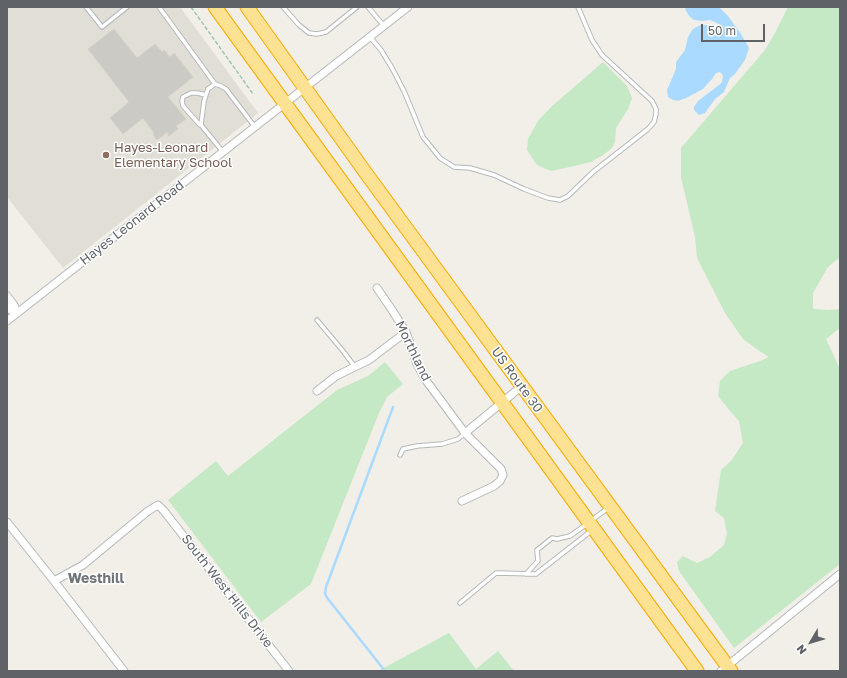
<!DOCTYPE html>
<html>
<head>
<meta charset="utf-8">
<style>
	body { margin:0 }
	#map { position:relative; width:847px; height:678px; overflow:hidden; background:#f1efe8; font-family:"Golos Text",sans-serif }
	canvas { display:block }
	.frame { position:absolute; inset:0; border:8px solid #5f6368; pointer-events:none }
	.north { position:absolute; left:791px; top:622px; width:40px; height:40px; -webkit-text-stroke:3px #fff; paint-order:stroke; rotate:232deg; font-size:11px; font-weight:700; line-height:16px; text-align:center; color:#5f6368 }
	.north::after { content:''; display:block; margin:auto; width:14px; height:18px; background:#5f6368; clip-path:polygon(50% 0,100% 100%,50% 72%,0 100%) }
	.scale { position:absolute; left:701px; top:24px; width:64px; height:18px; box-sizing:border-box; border:2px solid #5f6368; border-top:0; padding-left:5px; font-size:12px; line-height:14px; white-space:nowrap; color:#5f6368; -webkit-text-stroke:3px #fff; paint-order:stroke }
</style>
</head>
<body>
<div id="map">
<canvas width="847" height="678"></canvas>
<div class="frame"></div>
<div class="north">N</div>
<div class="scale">50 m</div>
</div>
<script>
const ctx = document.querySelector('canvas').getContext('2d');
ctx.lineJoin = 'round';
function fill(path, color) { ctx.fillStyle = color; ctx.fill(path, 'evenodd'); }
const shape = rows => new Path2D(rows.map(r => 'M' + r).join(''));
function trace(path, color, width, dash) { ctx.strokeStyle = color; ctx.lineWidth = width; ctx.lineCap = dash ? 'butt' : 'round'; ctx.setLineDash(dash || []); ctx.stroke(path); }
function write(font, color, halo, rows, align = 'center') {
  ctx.font = font + ' "Golos Text",sans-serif'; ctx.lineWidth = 3; ctx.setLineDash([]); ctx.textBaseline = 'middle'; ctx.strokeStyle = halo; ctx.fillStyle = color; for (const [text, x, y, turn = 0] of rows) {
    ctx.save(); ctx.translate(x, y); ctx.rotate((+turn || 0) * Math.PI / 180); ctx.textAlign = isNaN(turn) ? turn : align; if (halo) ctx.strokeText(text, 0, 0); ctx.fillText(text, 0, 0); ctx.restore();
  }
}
const education = shape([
	[7,7,180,7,258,113,63,268,7,197]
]);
const green = shape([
	[788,7,840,7,840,257,828,267,813,293,813,309,829,310,839,309,840,308,840,328,826,339,840,369,840,564,734,648,679,571,677,562,683,556,697,563,710,557,724,545,727,534,724,518,715,511,721,470,731,461,743,443,739,421,730,411,718,396,720,381,730,371,760,361,769,357,758,350,743,339,725,313,697,258,695,237,681,177,681,148,765,50,775,33],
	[603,62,627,86,632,98,628,109,616,128,615,142,612,148,603,155,591,162,570,167,551,171,537,165,527,150,528,139,538,121,551,107],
	[385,362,403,384,387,397,379,413,311,584,261,622,168,500,216,461,228,476,337,390,368,376],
	[449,633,476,669,498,651,514,671,378,671]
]);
const water = shape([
	[685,7,719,7,728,16,741,34,749,48,745,60,735,74,730,78,724,92,715,99,705,113,699,115,694,110,694,107,698,101,719,85,722,82,723,76,721,73,719,72,716,73,712,79,703,89,686,98,678,101,673,100,668,97,667,90,676,69,676,62,685,50,688,37,692,30,696,27,701,25,708,25,714,30,719,30,721,29,720,25,715,22,710,20,702,21,694,20,690,17,686,11]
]);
const stream = shape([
	[385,671,328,599,325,594,326,587,393,407]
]);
const building = shape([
	[114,29,137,58,155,44,162,52,164,50,170,57,174,53,193,77,168,97,186,119,176,126,178,129,169,136,167,132,157,140,153,134,154,133,143,118,123,134,110,118,129,102,88,49,114,29]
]);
const path = shape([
	[191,7,253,94]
]);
const lane = shape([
	[86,7,102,27,127,7],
	[159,7,215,84],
	[283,7,299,25,309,33,317,34,326,32,357,7],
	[368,7,384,26],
	[370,37,381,50,392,68,404,91,423,137,440,158,454,167,470,168,494,175,524,189,548,198,560,200,568,196,593,172,648,129,654,122,656,114,656,109,652,101,602,55,592,40,578,7],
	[200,125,183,106,182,101,183,97,191,93,197,93,206,95],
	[223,152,201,125,204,101,208,89,215,84,221,86,226,89,255,127],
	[317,320,343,351,355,367],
	[400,455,403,449,417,446,442,444,458,439,465,433],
	[592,520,608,508],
	[526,574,538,561,537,550,552,538,557,539,570,536,587,524],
	[460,603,496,573,536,574,591,531]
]);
const street = shape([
	[377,288,392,310,406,332,417,364,425,379,465,433,501,469,503,475,500,481,494,486,462,501],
	[7,296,14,305,17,313],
	[7,306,9,309,17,313],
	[7,321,408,7],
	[317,391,336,376,369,360,406,332],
	[465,433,522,386],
	[7,522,54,581,124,671],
	[54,581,83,565,148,511,158,505,164,511,289,671],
	[721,671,840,574]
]);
const highway = shape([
	[215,7,697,671],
	[247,7,368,176,731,671]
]);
const markers = [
	[106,155,4,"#8d6e63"]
];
const educationNames = [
	["Hayes-Leonard",114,148],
	["Elementary School",114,163]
];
const streetNames = [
	["Hayes Leonard Road",132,223,-38],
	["Morthland",413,351,64],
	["US Route 30",517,380,54],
	["South West Hills Drive",227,591,52]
];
const neighbourhoodNames = [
	["Westhill",96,579]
];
fill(education, '#e1ded6');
fill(green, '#c5e8c5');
fill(water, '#aadaff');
trace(stream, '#aadaff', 2.5);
fill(building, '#cccac5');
trace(building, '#d6d1c6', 1);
trace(lane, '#b5b8bc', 5.5);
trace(street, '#b5b8bc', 9);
trace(highway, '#f9ab00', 15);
trace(path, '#9cc7a9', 1.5, [4, 2]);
trace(lane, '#fff', 3.5);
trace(street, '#fff', 7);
trace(highway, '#fde293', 13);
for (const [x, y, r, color] of markers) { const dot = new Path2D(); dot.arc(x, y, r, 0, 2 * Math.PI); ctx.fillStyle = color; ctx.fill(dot); trace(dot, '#fff', 1.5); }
write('13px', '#785e54', '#fff', educationNames, 'left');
write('13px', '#5f6368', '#fff', streetNames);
write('bold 14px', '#70757a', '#fff', neighbourhoodNames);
</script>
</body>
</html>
